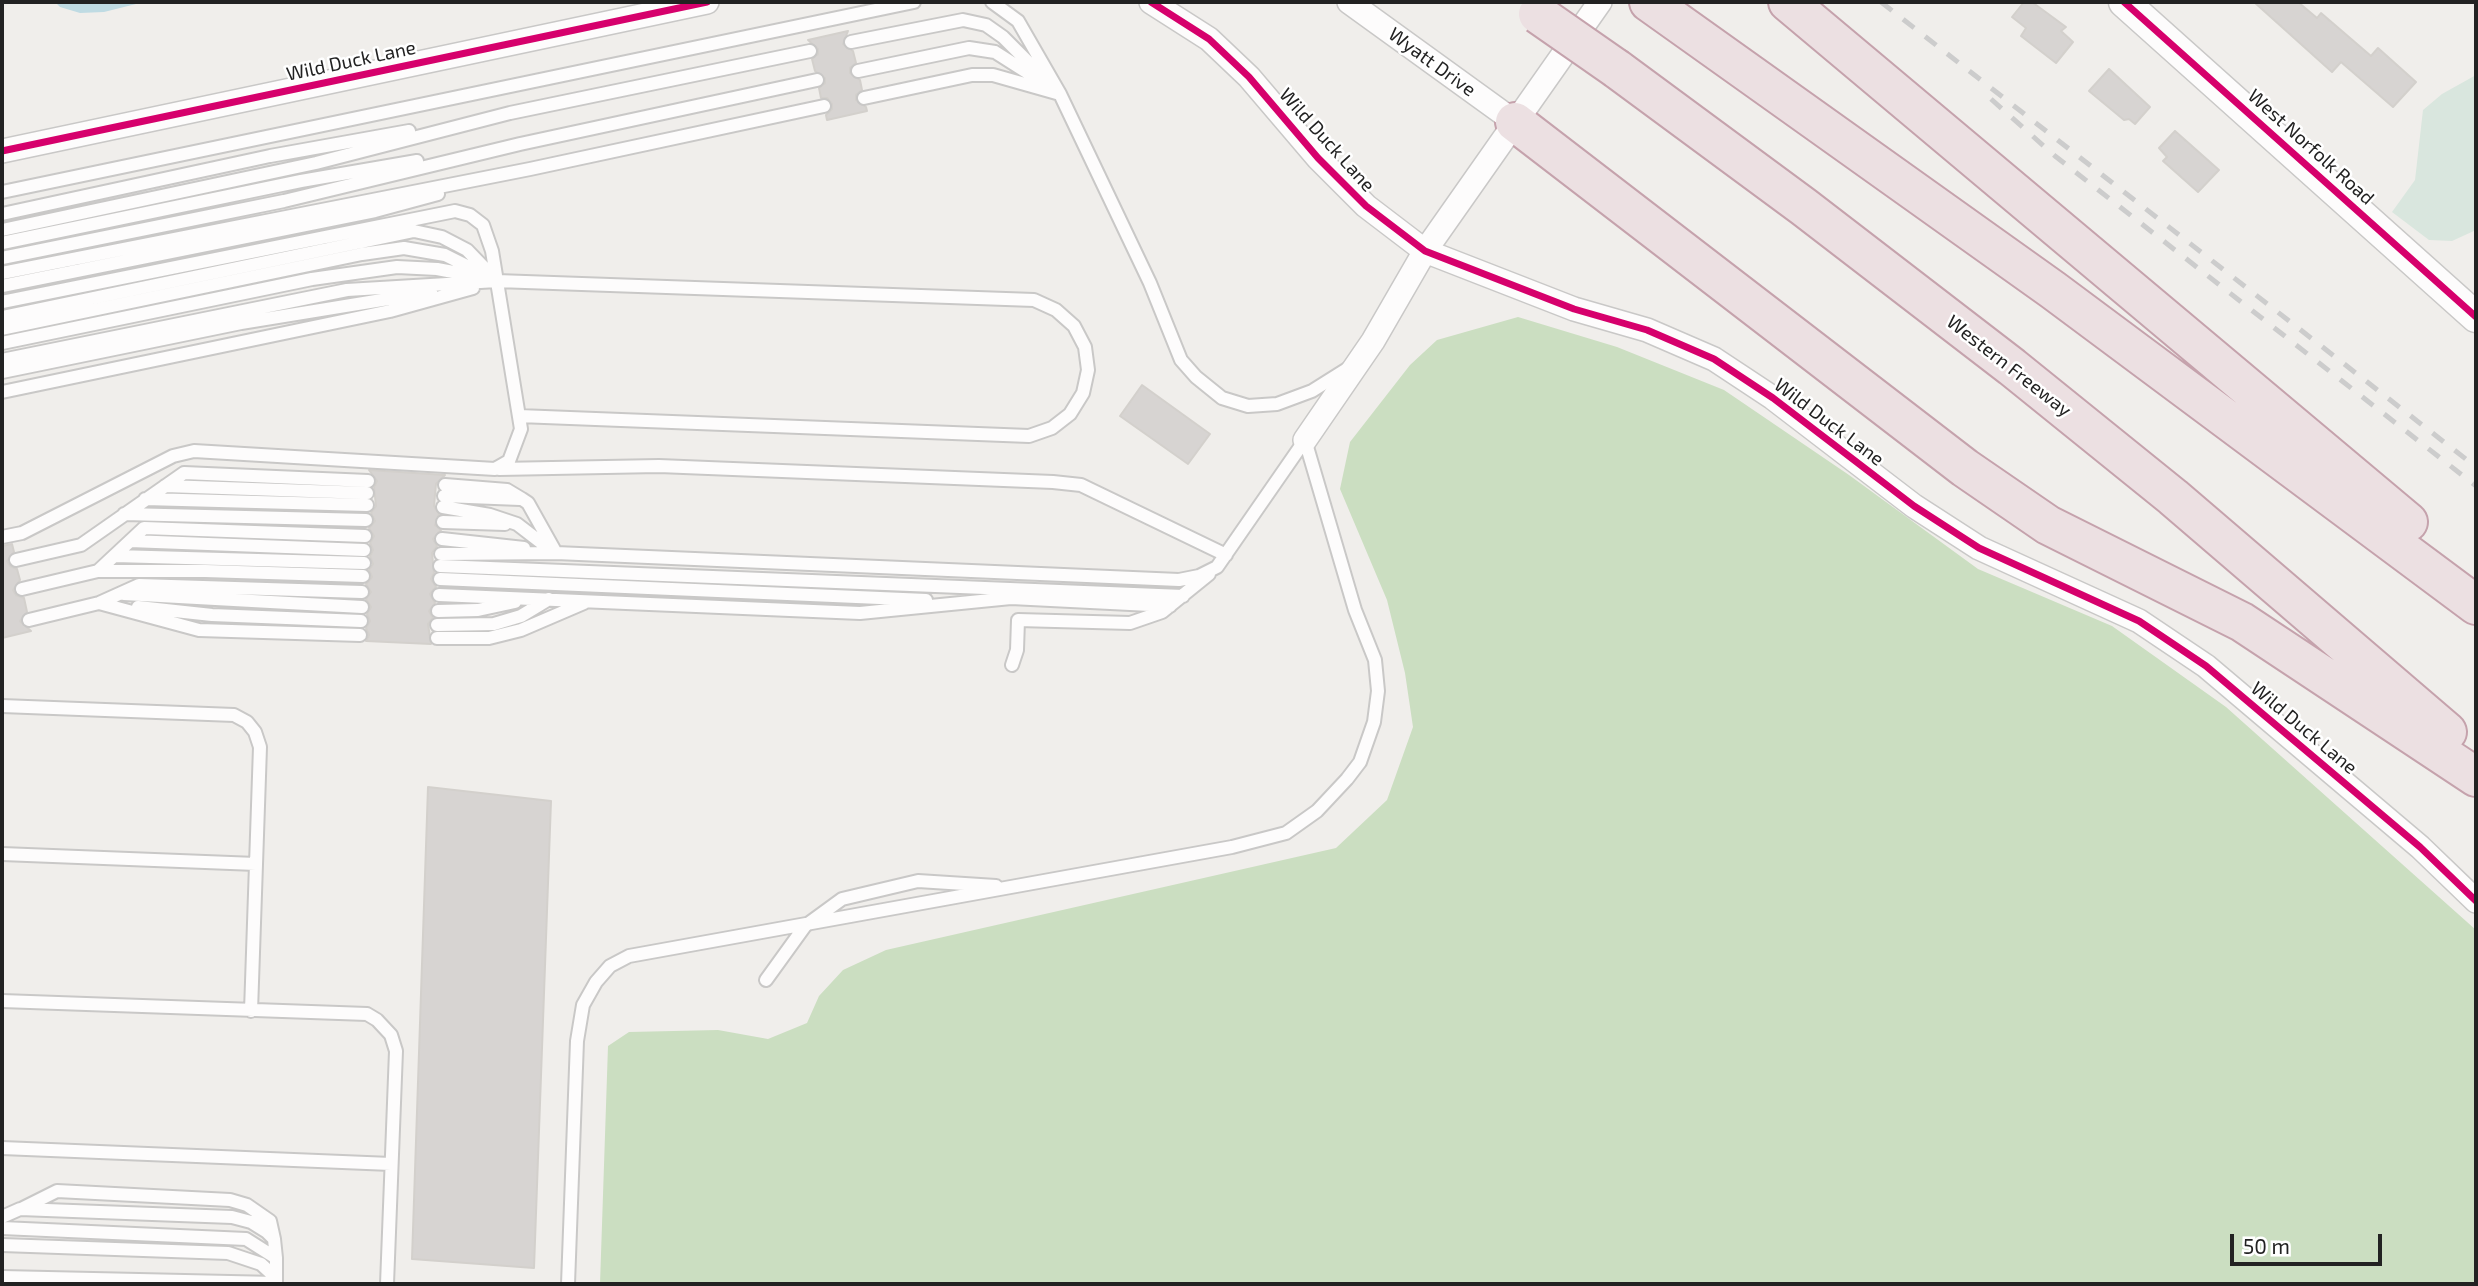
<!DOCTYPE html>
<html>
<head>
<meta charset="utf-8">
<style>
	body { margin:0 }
	#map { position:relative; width:2478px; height:1286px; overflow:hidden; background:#f0eeeb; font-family:"Exo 2",sans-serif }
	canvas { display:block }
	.frame { position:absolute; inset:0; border:4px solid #222; pointer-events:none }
	.scale { position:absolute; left:2230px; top:1234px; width:152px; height:32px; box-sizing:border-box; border:4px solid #222; border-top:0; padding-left:9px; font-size:21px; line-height:24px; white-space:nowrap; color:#222; -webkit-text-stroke:5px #fff; paint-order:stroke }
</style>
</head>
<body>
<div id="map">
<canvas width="2478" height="1286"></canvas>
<div class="frame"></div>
<div class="scale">50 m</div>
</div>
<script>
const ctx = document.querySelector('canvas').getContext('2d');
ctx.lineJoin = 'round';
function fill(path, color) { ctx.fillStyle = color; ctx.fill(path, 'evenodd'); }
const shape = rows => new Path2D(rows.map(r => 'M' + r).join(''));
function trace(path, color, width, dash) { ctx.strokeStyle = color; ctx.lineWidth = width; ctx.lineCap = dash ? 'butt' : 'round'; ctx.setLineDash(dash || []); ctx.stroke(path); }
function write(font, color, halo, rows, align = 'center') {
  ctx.font = font + ' "Exo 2",sans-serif'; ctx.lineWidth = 5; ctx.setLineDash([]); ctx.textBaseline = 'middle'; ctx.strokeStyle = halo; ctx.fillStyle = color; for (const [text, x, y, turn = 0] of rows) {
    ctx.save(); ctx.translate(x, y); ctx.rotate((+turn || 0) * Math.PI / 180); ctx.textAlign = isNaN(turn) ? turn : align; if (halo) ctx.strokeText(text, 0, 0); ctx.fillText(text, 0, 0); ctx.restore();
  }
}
const forest = shape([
	[1518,317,1617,347,1724,390,1849,475,1978,569,2112,626,2226,707,2476,930,2476,1284,600,1284,608,1046,629,1032,718,1030,768,1039,807,1023,819,996,843,970,886,950,1336,848,1387,800,1413,727,1405,673,1387,600,1340,489,1350,442,1410,365,1437,340]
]);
const wetland = shape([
	[2476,75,2476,230,2452,241,2429,240,2392,212,2415,180,2423,110,2442,94]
]);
const water = shape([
	[55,2,144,2,104,12,80,13,60,7]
]);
const building = shape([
	[2024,2,2032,2,2066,27,2061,31,2073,42,2056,63,2021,36,2026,28,2012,17,2024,2],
	[2254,2,2298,2,2317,18,2321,13,2371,56,2378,48,2416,82,2393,107,2341,62,2332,72,2254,2],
	[848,31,843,44,853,51,856,63,850,68,850,73,860,80,862,90,856,95,856,100,866,107,867,111,827,120,826,115,832,109,832,104,827,98,821,98,819,88,825,83,825,78,815,71,812,59,818,54,818,49,808,40,848,31],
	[2109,69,2150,107,2135,124,2129,119,2124,120,2089,91,2109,69],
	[2175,131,2219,170,2198,192,2163,161,2167,157,2159,148,2175,131],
	[1142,385,1210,434,1188,464,1120,416,1142,385],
	[369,470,445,475,436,484,434,506,439,514,435,525,441,530,433,539,437,546,432,553,434,573,431,579,436,587,430,594,435,603,429,611,433,618,428,624,431,644,366,641,369,635,366,628,370,621,367,614,371,607,366,599,371,592,366,584,372,577,369,570,373,564,370,556,373,550,370,543,374,536,369,528,375,521,371,513,376,506,374,487,377,481,369,470],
	[12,544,14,552,7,561,10,566,17,569,20,580,13,590,16,595,24,598,27,612,20,621,31,631,2,638,2,546,12,544],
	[428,787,551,801,534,1268,412,1259,428,787]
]);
const service = shape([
	[992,2,1018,21,1060,94,1150,283,1181,360,1196,377,1222,398,1248,406,1277,404,1312,391,1347,369],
	[851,42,963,20,986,25,1003,37,1047,81],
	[858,71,969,48,995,52,1039,80],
	[864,98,972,75,993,75,1060,94],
	[2,192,914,2],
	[2,214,270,156,409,131],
	[2,230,316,163,510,113,810,51],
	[2,243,301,181,417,161],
	[2,258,284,201,520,144,817,80],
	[2,273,530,169,824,106],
	[2,286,375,211,438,194],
	[2,302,455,211,470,215,483,225,492,251,521,429,509,461,495,469,194,451,173,456,22,533,2,537],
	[2,317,414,231,442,237,467,250,497,281],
	[2,329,362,254,404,248,445,255,487,276],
	[2,343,312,279,397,267,437,269,480,277],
	[2,360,347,290,497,281,1034,300,1056,310,1074,326,1085,347,1088,370,1083,393,1070,414,1052,428,1029,436,519,416],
	[2,372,241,323,431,292],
	[2,392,390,311,473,288],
	[499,469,659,466,1053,482,1081,485,1226,555],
	[445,485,507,490,522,499,528,503,556,553],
	[165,486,367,493],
	[444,496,520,499],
	[145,499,367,505],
	[443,507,490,515,517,524,552,551],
	[124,514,366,520],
	[443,522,505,524],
	[442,539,524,548],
	[130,541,364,550],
	[441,554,556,553,1179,580,1199,576,1217,567,1305,440],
	[115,556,364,563],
	[16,560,81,545,184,473,368,481],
	[440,566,1183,596],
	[98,571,144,528,365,536],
	[440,579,926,600],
	[22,589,98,571,205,571,363,576],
	[124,594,362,607],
	[439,595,860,613,1011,598,1170,606],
	[99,603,199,630,360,635],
	[138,607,212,615,361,621],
	[438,611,478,610,515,602],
	[29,620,99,603,139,585,362,592],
	[437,625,494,624,521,616,549,599],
	[437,638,489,638,521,630,584,603],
	[1012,665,1017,650,1018,620,1130,623,1162,612,1209,574],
	[2,706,234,715,247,722,255,732,260,747,251,1011],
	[2,854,256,864],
	[766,980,805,926,842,899,918,881,996,886],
	[2,1001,367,1014,377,1020,391,1035,396,1051,387,1284],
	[2,1148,391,1164],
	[23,1208,57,1191,230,1200,247,1205,270,1221,274,1239],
	[2,1217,20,1209,232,1217,251,1222,267,1232,274,1239,276,1258],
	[2,1228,246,1239,276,1258,276,1283,2,1277],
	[2,1245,228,1253,261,1264,273,1275,276,1284],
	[568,1284,577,1041,583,1005,596,982,610,966,629,956,1232,847,1286,833,1317,811,1347,779,1360,762,1374,722,1378,691,1375,660,1355,610,1305,440]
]);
const minor = shape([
	[1151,2,1209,39,1249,77,1318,158,1366,206,1425,251,1574,309,1647,330,1714,359,1773,398,1914,506,1979,548,2139,621,2206,666,2420,847,2476,901],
	[1349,2,1515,122],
	[2,151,707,2],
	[1305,440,1373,341,1425,251,1600,2]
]);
const tertiary = shape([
	[2124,2,2476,317]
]);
const motorway = shape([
	[1649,2,2053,290,2476,605],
	[1788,2,2408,522],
	[1617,69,1804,207,2012,367,2173,497,2447,732],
	[1515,122,1965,468,2048,525,2242,622,2476,777]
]);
const rail = shape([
	[1881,2,2476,467],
	[1991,99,2055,156,2476,486]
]);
const motorwayBridge = shape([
	[1538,14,1617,69]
]);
const cycleway = shape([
	[1151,2,1209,39,1249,77,1318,158,1366,206,1425,251,1574,309,1647,330,1714,359,1773,398,1914,506,1979,548,2139,621,2206,666,2420,847,2476,901],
	[2124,2,2476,317],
	[2,151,707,2]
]);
const streetNames = [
	["Wild Duck Lane",351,61,-12],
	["Wyatt Drive",1432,62,36],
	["Wild Duck Lane",1327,140,48],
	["West Norfolk Road",2311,147,42],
	["Western Freeway",2009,366,38],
	["Wild Duck Lane",1829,422,37],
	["Wild Duck Lane",2304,728,40]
];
fill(forest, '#cbdec1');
fill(wetland, '#d9e6de');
fill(water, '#bfdbe3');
fill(building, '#d7d4d2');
trace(building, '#d3d0cc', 2);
trace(service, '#c9c8c7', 16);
trace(minor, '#c9c8c7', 26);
trace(tertiary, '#c9c8c7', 33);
trace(motorway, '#c5a2ac', 42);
trace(service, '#fdfcfc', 12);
trace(minor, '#fdfcfc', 23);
trace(tertiary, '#fdfcfc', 30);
trace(motorway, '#ece0e2', 38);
trace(rail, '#ccc', 5, [14, 14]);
trace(motorwayBridge, '#c5a2ac', 42, []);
trace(motorwayBridge, '#ece0e2', 38);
trace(cycleway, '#d6006c', 7);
write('19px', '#222', '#fff', streetNames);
</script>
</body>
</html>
